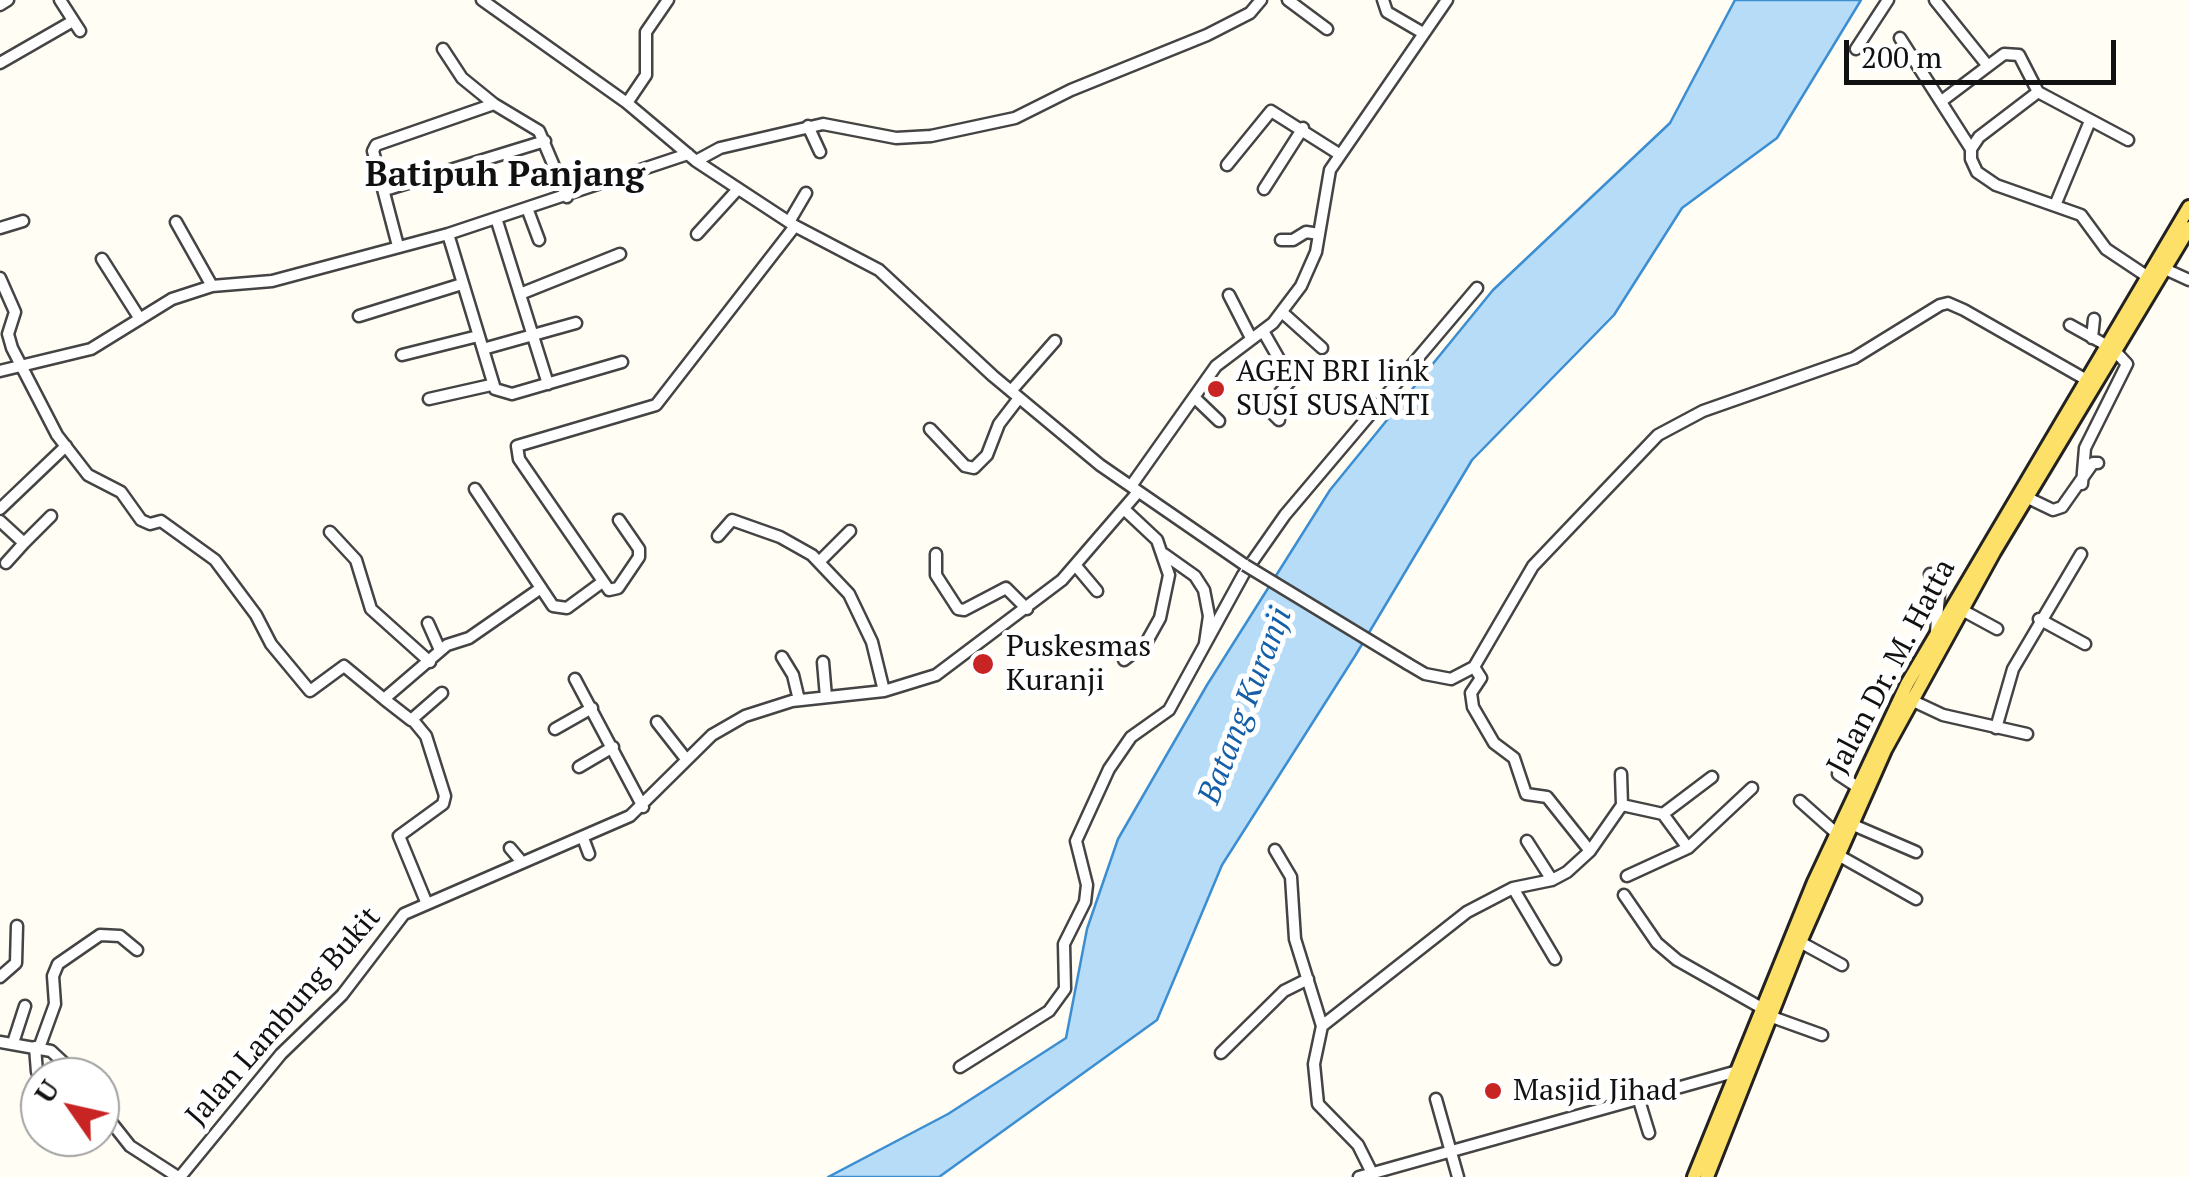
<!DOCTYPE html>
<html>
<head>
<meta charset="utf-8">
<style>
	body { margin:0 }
	#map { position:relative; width:2189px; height:1177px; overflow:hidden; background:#fffdf4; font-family:"PT Serif",serif }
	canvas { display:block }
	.north { position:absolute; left:20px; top:1057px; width:100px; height:100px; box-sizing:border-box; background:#fff; border:2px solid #a0a0a0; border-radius:50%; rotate:304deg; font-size:28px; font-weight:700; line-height:40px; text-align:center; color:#111 }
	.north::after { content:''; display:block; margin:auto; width:35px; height:45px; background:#c72423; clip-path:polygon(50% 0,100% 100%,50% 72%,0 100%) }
	.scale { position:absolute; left:1844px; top:40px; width:272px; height:45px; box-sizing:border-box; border:5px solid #111; border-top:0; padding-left:12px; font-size:30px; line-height:35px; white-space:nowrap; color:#111; -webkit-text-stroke:8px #fff; paint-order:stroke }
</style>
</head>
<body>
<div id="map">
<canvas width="2189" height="1177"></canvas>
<div class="north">U</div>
<div class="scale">200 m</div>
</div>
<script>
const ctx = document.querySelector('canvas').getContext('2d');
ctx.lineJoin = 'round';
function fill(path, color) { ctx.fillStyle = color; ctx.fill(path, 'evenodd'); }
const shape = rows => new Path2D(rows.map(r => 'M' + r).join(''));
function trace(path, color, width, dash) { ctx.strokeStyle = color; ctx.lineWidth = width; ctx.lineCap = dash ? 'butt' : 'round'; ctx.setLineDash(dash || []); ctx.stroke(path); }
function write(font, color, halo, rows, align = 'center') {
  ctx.font = font + ' "PT Serif",serif'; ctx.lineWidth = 10; ctx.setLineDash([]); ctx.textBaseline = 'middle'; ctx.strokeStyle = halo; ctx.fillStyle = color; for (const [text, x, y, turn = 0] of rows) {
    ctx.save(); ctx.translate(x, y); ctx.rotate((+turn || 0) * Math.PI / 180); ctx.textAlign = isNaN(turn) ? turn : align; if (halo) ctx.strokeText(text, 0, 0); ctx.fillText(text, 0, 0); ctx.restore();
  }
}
const water = shape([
	[1735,0,1861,0,1777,138,1682,208,1614,315,1472,460,1355,656,1222,865,1157,1020,939,1177,828,1177,948,1114,1066,1038,1087,929,1118,839,1207,685,1330,490,1493,290,1670,123,1735,0]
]);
const minor = shape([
	[60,0,80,31],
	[482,0,627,103,696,161,795,226,879,270,993,376,1100,465,1245,565],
	[1288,0,1327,29],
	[1383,0,1387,12,1423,33],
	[1935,0,1988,66,2004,54,2019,55,2038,92],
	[0,5,8,0],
	[1900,38,1971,149],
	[443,49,462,78,494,104],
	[1856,49,1888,0],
	[0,63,73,21],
	[1943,100,1988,66],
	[627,103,646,75,646,32,668,0],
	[808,126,820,152],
	[2128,140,2038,92,1979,137,1971,149,1971,159,1977,172,1996,185,2081,215,2106,249,2148,277],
	[696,161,720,148,823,124,896,138,931,136,1015,118,1071,90,1207,35,1250,13,1261,0],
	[1227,165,1271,111,1339,154],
	[1264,189,1303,128],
	[385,190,545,141],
	[2056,203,2090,121],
	[527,208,539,240],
	[496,218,548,384],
	[176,222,212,286],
	[789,222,806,193],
	[0,228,23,221],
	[448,234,495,389,512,394,622,362],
	[697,234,738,189],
	[1281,240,1293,240,1306,232,1319,234],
	[398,246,373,151,376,145,494,104,539,131,567,197],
	[102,259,140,319],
	[2165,269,2189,280],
	[0,278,15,312,8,334,12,348,57,435,88,475,121,492,141,520,150,524,161,521,215,560,256,615,271,644,310,691,344,666,384,699,447,645,469,638,541,588],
	[520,294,620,254],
	[1229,295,1251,338],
	[1283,313,1322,348],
	[359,316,462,284],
	[2070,325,2106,345],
	[1263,331,1291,380,1267,408,1279,420],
	[2092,338,2094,319],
	[483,349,576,323],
	[402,355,478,336],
	[0,371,91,349,172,299,212,286,272,281,448,234,688,154],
	[1011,391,1055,341],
	[1195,398,1219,421],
	[429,399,491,385],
	[930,429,965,466,974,468,987,455,999,424,1019,398],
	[2082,484,2085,448,2127,364,2115,351],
	[1131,486,1216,366,1273,323,1301,286,1316,252,1330,170,1447,0],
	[475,489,553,606,567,608,601,583],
	[2028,498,2053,510,2062,507,2093,463,2098,463],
	[0,509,66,446],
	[619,520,639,549,639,557,618,588,609,590,519,459,517,446,656,405,795,226],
	[0,521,24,543,6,563],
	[330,532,356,560,371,609,430,662],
	[718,536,732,520,780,537,812,555,849,594,872,642,884,691],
	[24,543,51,516],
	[936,554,936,575,958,609,964,610,1006,588,1027,609],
	[1164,554,1195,576,1204,590,1209,616,1205,643],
	[819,562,850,531],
	[1076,566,1097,591],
	[1930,574,1939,595,1936,632],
	[1962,610,1997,629],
	[2039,619,2085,644],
	[428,623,440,650],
	[782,657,793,675,799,700],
	[1124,660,1146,643,1160,618,1169,575,1157,540,1125,510],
	[823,662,826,697],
	[1408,664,1425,674,1451,679,1474,667,1533,566,1658,435,1703,411,1854,358,1940,305,1948,303,1964,310,2085,379],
	[1474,667,1481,678,1471,693,1473,707,1494,743,1514,758,1526,794,1547,797,1590,851],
	[575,679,643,807],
	[384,699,411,720,442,693],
	[1911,700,1943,715,2027,734],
	[412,719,426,736,445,796,443,804,399,836,427,904],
	[657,722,686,759],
	[1996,728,2013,669,2081,554],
	[555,729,592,708],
	[579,767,613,747],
	[1621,774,1622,805],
	[1838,774,1856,786],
	[1800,801,1836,833],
	[1663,814,1712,777],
	[1851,824,1916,852],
	[583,838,589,854],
	[1527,841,1552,880],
	[510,848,521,861],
	[1275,850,1291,877,1295,939,1322,1026,1314,1064,1318,1104,1358,1145,1372,1173],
	[1838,855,1916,899],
	[1627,876,1688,848,1752,788],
	[1513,888,1555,959],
	[1624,895,1657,943,1677,960,1760,1007],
	[1800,942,1842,965],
	[0,977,16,963,17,926],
	[1772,1017,1822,1035],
	[1322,1026,1467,912,1513,888,1552,880,1567,872,1590,851,1622,805,1663,814,1688,848],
	[0,1042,51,1051,79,1077],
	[13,1043,25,1006],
	[35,1047,37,1072],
	[39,1048,55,1004,53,976,58,964,100,935,120,936,137,950],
	[1221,1053,1284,991,1308,979],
	[960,1067,1049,1011,1065,989,1064,944,1085,902,1087,885,1076,841,1109,769,1131,737,1169,710,1243,575,1285,515,1477,288],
	[1638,1097,1649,1133],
	[1436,1099,1458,1177],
	[100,1108,130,1146,178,1177],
	[180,1177,281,1054,342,995,404,914,630,816,712,735,745,716,792,701,884,691,936,675,1062,580,1138,492],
	[1359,1177,1734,1072]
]);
const major = shape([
	[1694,1177,1814,882,1907,684,2189,207],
	[1707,1177,1800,942,1885,750,1994,552,2189,228]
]);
const minorBridge = shape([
	[1245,565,1408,664]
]);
const markers = [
	[1216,389,10,"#c72423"],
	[983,664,12,"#c72423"],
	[1493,1091,10,"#c72423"]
];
const poiNames = [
	["AGEN BRI link",1236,372],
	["SUSI SUSANTI",1236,406],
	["Puskesmas",1006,647],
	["Kuranji",1006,681],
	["Masjid Jihad",1513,1091]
];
const streetNames = [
	["Jalan Dr. M. Hatta",1892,667,-62],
	["Jalan Lambung Bukit",284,1017,-49]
];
const waterNames = [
	["Batang Kuranji",1246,706,-69]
];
const quarterNames = [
	["Batipuh Panjang",505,176]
];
fill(water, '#b7dcf8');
trace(water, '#3c8ed2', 2.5);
trace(minor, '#444', 15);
trace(major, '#222', 18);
trace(minor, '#fff', 10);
trace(major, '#fce068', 12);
trace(minorBridge, '#444', 15, []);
trace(minorBridge, '#fff', 10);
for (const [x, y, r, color] of markers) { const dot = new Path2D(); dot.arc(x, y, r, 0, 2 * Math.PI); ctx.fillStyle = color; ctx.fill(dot); trace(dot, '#fff', 4); }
write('30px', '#111', '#fff', poiNames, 'left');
write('30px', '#111', '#fff', streetNames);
write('italic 32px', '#145fa8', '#fff', waterNames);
write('bold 35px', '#111', '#fff', quarterNames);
</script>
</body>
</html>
